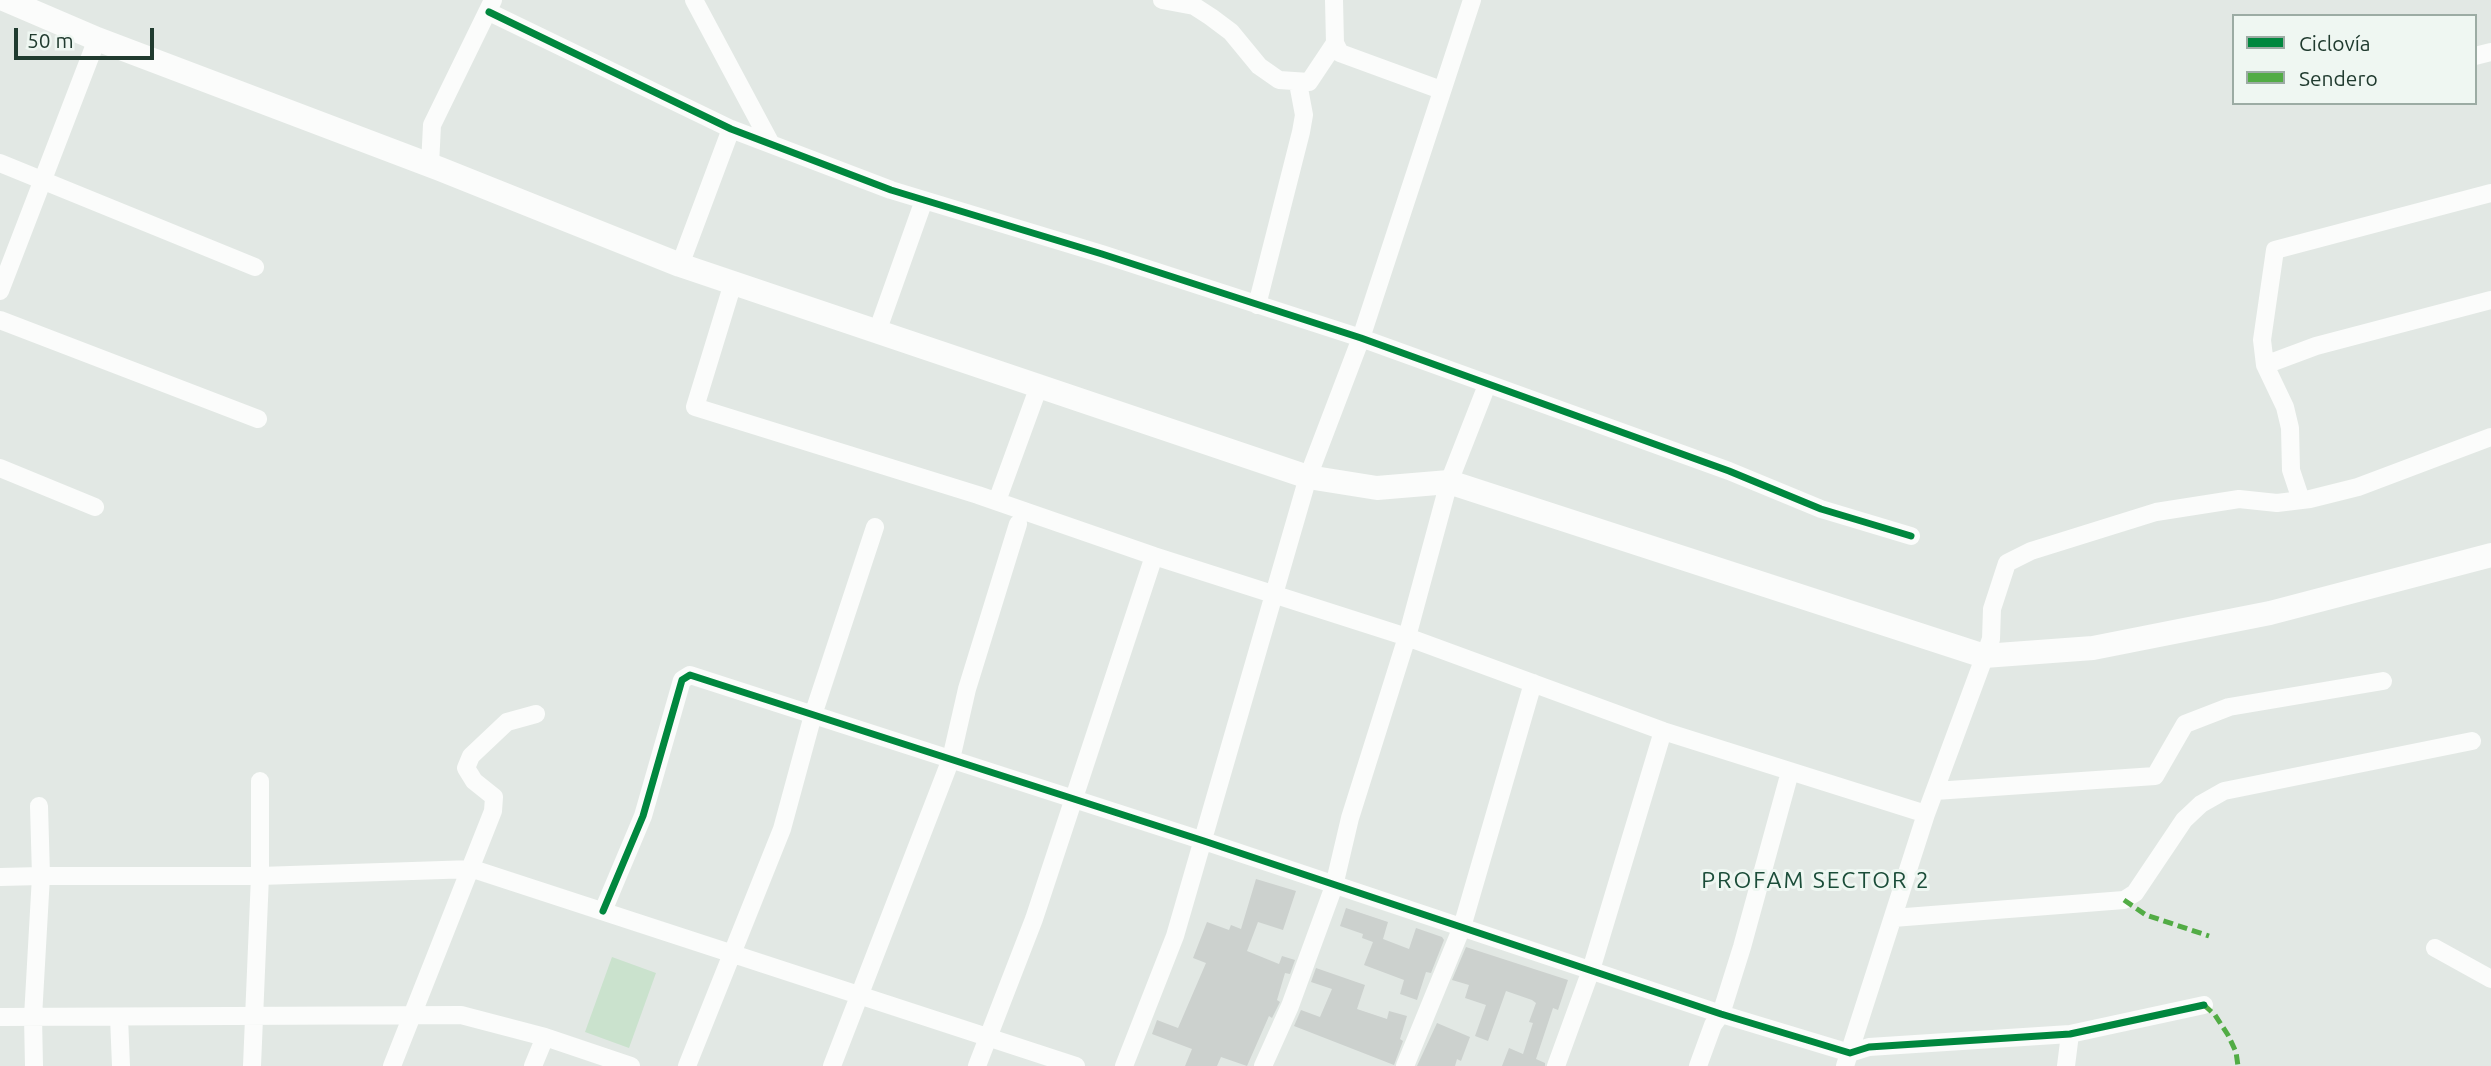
<!DOCTYPE html>
<html>
<head>
<meta charset="utf-8">
<style>
	body { margin:0 }
	#map { position:relative; width:2491px; height:1066px; overflow:hidden; background:#e2e8e4; font-family:Ubuntu,sans-serif }
	canvas { display:block }
	.legend { position:absolute; left:2232px; top:14px; width:245px; height:91px; box-sizing:border-box; background:#eff7f2; border:2px solid #9caca4; margin:0; padding:9px 12px; list-style:none; font-size:21px; color:#203b2f }
	.legend li { display:flex; align-items:center; gap:14px; height:35px }
	.legend b { width:35px; border:2px solid #9caca4 }
	.scale { position:absolute; left:14px; top:28px; width:140px; height:32px; box-sizing:border-box; border:4px solid #203b2f; border-top:0; padding-left:9px; font-size:21px; line-height:24px; white-space:nowrap; color:#203b2f; -webkit-text-stroke:5px #eff7f2; paint-order:stroke }
</style>
</head>
<body>
<div id="map">
<canvas width="2491" height="1066"></canvas>
<ul class="legend">
<li><b style="height:9px;background:#00873e"></b>Ciclovía</li>
<li><b style="height:9px;background:#52ac45"></b>Sendero</li>
</ul>
<div class="scale">50 m</div>
</div>
<script>
const ctx = document.querySelector('canvas').getContext('2d');
ctx.lineJoin = 'round';
function fill(path, color) { ctx.fillStyle = color; ctx.fill(path, 'evenodd'); }
const shape = rows => new Path2D(rows.map(r => 'M' + r).join(''));
function trace(path, color, width, dash) { ctx.strokeStyle = color; ctx.lineWidth = width; ctx.lineCap = dash ? 'butt' : 'round'; ctx.setLineDash(dash || []); ctx.stroke(path); }
function write(font, color, halo, rows, align = 'center') {
  ctx.font = font + ' Ubuntu,sans-serif'; ctx.lineWidth = 6; ctx.setLineDash([]); ctx.textBaseline = 'middle'; ctx.strokeStyle = halo; ctx.fillStyle = color; for (const [text, x, y, turn = 0] of rows) {
    ctx.save(); ctx.translate(x, y); ctx.rotate((+turn || 0) * Math.PI / 180); ctx.textAlign = isNaN(turn) ? turn : align; if (halo) ctx.strokeText(text, 0, 0); ctx.fillText(text, 0, 0); ctx.restore();
  }
}
const green = shape([
	[612,957,656,973,629,1048,585,1032]
]);
const building = shape([
	[1256,879,1296,891,1283,930,1258,922,1247,951,1279,964,1282,956,1295,960,1290,974,1285,973,1277,1000,1280,1002,1272,1018,1269,1016,1247,1066,1221,1057,1217,1066,1185,1066,1192,1049,1152,1034,1157,1020,1178,1028,1206,963,1193,958,1207,922,1229,930,1231,925,1241,929],
	[1346,908,1388,922,1383,939,1409,949,1416,928,1442,937,1444,940,1431,973,1426,972,1417,1000,1400,994,1404,980,1364,965,1373,942,1362,938,1363,934,1340,926],
	[1466,947,1568,980,1558,1010,1553,1008,1536,1059,1545,1063,1545,1066,1502,1066,1509,1048,1523,1054,1533,1023,1529,1022,1536,1003,1532,1000,1506,991,1488,1041,1475,1036,1486,1005,1465,998,1469,985,1452,980],
	[1316,968,1365,985,1357,1009,1387,1019,1389,1011,1407,1016,1400,1039,1403,1041,1394,1065,1294,1026,1301,1010,1320,1017,1332,989,1311,982],
	[1437,1023,1470,1037,1461,1061,1457,1059,1455,1066,1417,1066]
]);
const minor = shape([
	[694,0,771,144],
	[1162,0,1194,6,1211,17,1231,32,1259,66,1279,80,1309,82,1335,43],
	[1334,0,1335,43,1340,53,1441,90],
	[489,12,731,129,891,190,1102,254,1361,338,1729,471,1821,509,1911,536],
	[2475,56,2491,52],
	[0,163,255,267],
	[430,165,432,125,493,0],
	[680,265,731,129],
	[733,283,695,407,978,495,1154,556,1407,637,1663,731,1926,814],
	[0,291,97,39],
	[1257,305,1301,132,1304,115,1298,83],
	[0,320,258,419],
	[877,332,924,200],
	[2265,365,2316,346,2491,300],
	[0,468,95,507],
	[2301,500,2291,470,2290,428,2285,407,2265,365,2262,340,2275,250,2491,193],
	[997,501,1039,386],
	[1935,791,2155,776,2185,724,2229,707,2383,681],
	[0,877,41,876,39,806],
	[603,911,643,816,682,680,690,675,1204,841,1721,1014,1850,1053,1869,1047,2070,1034,2204,1005],
	[1893,918,2124,900,2135,893,2184,820,2201,804,2224,791,2472,741],
	[2435,948,2491,979],
	[0,1017,461,1015,545,1037,631,1066],
	[119,1017,121,1066],
	[34,1066,33,1017,41,876,260,876,473,869,1076,1066],
	[252,1066,260,876,260,781],
	[392,1066,493,811,494,797,474,781,466,768,471,756,507,722,536,714],
	[533,1066,545,1037],
	[687,1066,782,829,813,715,875,527],
	[832,1066,951,759,967,689,1018,524],
	[977,1066,1034,919,1154,556],
	[1124,1066,1175,936,1308,477,1361,338,1472,0],
	[1263,1066,1290,1006,1334,886,1350,818,1407,637,1449,482,1487,385],
	[1405,1066,1462,927,1533,683],
	[1556,1066,1591,970,1663,731],
	[1698,1066,1713,1025,1721,1014,1742,947,1790,772],
	[1845,1066,1926,814,1991,639,1992,609,2007,563,2031,551,2156,512,2239,499,2277,503,2310,499,2358,487,2491,437],
	[2066,1066,2070,1034]
]);
const secondary = shape([
	[6,0,97,39,440,169,680,265,1308,477,1377,488,1449,482,1984,656,2093,648,2270,613,2491,555]
]);
const quiet = shape([
	[2124,900,2146,915,2209,936],
	[2204,1005,2215,1015,2228,1035,2236,1052,2238,1066]
]);
const cycleway = shape([
	[489,12,731,129,891,190,1102,254,1361,338,1729,471,1821,509,1911,536],
	[603,911,643,816,682,680,690,675,1204,841,1721,1014,1850,1053,1869,1047,2070,1034,2204,1005]
]);
const neighbourhoodNames = [
	["PROFAM SECTOR 2",1816,880]
];
fill(green, '#cae2cd');
fill(building, '#ccd1ce');
trace(minor, '#fbfcfb', 18);
trace(secondary, '#fbfcfb', 24);
trace(quiet, '#52ac45', 5, [10, 5]);
trace(cycleway, '#00873e', 7);
ctx.letterSpacing = '2px';
write('23px', '#1b4d39', '#eff7f2', neighbourhoodNames);
ctx.letterSpacing = '0px';
</script>
</body>
</html>
